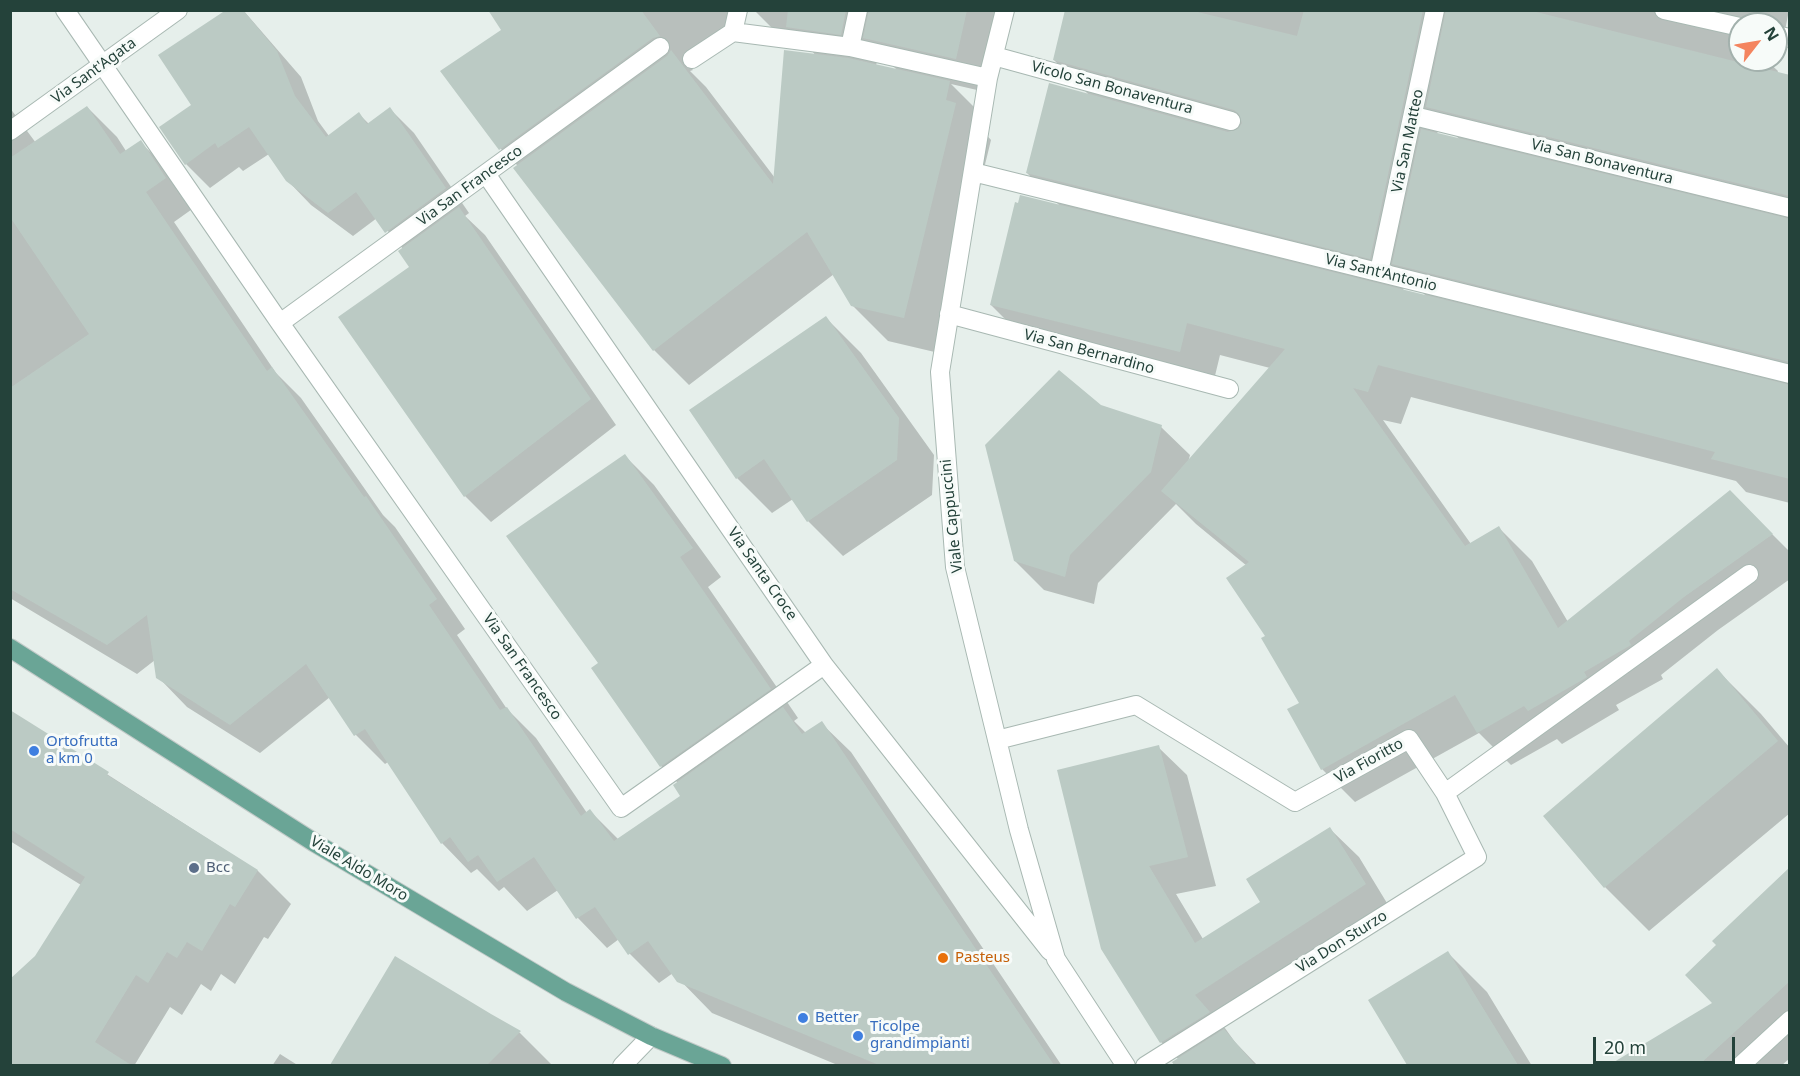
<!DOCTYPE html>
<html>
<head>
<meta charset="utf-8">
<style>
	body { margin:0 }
	#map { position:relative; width:1800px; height:1076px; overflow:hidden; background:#e6efeb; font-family:"Noto Sans",sans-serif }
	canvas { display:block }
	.frame { position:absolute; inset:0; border:12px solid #24423a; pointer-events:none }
	.north { position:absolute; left:1728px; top:12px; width:60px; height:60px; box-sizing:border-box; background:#f7fbf9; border:2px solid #a3b1ad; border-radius:50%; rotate:59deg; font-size:16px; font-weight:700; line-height:24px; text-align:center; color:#24423a }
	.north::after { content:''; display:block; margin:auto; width:21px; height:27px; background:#f4845f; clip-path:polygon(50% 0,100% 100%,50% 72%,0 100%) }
	.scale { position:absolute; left:1593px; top:1037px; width:142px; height:27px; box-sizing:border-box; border:3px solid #24423a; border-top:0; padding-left:8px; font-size:18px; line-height:21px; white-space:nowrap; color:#24423a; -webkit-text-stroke:4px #f7fbf9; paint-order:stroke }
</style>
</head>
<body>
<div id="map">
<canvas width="1800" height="1076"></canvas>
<div class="frame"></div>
<div class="north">N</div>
<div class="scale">20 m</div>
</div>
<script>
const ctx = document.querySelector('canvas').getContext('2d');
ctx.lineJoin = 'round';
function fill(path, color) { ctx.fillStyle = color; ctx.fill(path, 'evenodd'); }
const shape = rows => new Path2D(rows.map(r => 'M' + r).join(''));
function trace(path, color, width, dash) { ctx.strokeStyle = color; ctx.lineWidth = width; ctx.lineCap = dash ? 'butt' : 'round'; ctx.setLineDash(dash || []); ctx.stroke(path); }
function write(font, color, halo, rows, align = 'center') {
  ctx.font = font + ' "Noto Sans",sans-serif'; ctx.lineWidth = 6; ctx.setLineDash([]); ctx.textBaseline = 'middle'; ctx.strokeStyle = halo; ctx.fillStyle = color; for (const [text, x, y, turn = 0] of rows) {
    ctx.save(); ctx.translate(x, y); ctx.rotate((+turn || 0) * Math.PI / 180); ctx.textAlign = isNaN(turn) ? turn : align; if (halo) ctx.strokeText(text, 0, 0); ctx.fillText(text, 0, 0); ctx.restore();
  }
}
const shadow = shape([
	[243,10,301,77,318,121,329,136,359,114,369,124,390,109,414,133,469,213,465,216,485,235,616,425,491,522,465,496,411,268,403,249,377,218,353,236,311,205,287,180,269,154,243,171,239,167,210,188,186,164,193,106],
	[490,10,746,10,686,62,693,70,690,71,706,87,775,178,816,56,812,51,789,45,754,10,1010,10,990,93,951,84,985,118,982,130,991,140,939,353,888,341,852,305,834,274,689,385,654,350,518,166,501,149,503,30],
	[879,52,898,71,876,66],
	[1067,10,1789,10,1781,51,1776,48,1776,24,1740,24,1740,60,1766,60,1778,71,1777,74,1790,77,1790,503,1746,492,1736,481,1411,397,1401,424,1383,420,1471,544,1499,528,1532,561,1568,622,1763,525,1790,552,1790,579,1718,630,1661,675,1663,679,1616,705,1619,710,1562,744,1557,739,1511,765,1479,733,1355,802,1322,769,1301,703,1267,636,1247,566,1196,524,1176,504,1098,583,1094,604,1044,590,1015,561,1100,407,1161,427,1190,455,1188,463,1270,368,1220,355,1213,384,1024,338,991,305,1061,207,1027,173,1090,96,1054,60],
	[1440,119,1461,141,1437,135],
	[1406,276,1428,298,1403,291],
	[87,107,117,137,126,151,140,142,170,171,195,207,174,222,276,373,301,398,383,515,395,527,465,629,457,635,507,709,536,738,587,813,590,811,619,840,682,796,678,783,661,766,600,664,625,456,654,485,721,577,708,587,798,718,794,721,806,733,821,723,851,752,1062,1066,840,1066,712,1013,673,973,659,983,630,954,619,939,607,948,578,918,558,890,527,911,504,887,499,891,477,869,471,873,442,843,388,762,385,764,356,735,330,697,260,753,187,707,158,677,155,660,137,674,10,598,10,108,36,143],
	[826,318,861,353,934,455,932,495,843,556,808,521,793,499,772,513,737,478],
	[1717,670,1761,714,1790,748,1790,813,1649,931,1605,887,1545,816],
	[10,712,258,871,291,904,268,939,264,937,235,984,221,974,211,991,201,984,182,1015,170,1007,134,1066,10,1066,10,981,36,957,81,885,10,841],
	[1158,747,1187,775,1216,886,1176,894,1203,939,1262,902,1330,829,1359,857,1393,913,1222,1024,1235,1042,1258,1066,1178,1066,1175,1062,1179,1060,1161,1042,1102,948],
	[1790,869,1790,1058,1781,1066,1611,1066,1714,1004],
	[1448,953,1487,992,1532,1066,1409,1066,1370,1000],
	[395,958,520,1033,553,1066,332,1066],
	[280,1054,299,1066,272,1066]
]);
const building = shape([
	[226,10,243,10,277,51,295,96,326,137,359,112,367,124,390,107,446,188,385,233,356,192,328,213,286,181,249,127,218,148,215,143,185,165,159,127,191,105,158,55],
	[488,10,641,10,660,36,653,38,499,150,440,71,501,30],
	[788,10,846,10,841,35,786,27],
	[869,10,967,10,956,59,863,38],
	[1065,10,1189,10,1297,36,1304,10,1423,10,1370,259,1026,173,1049,83,1228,132,1238,129,1242,123,1239,114,1234,110,1053,60],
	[1446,10,1528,10,1790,75,1790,196,1426,107],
	[671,50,773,184,784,50,848,58,950,81,946,100,956,103,904,318,851,306,807,232,653,351,513,168,667,56],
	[87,106,120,154,141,140,166,178,146,192,267,371,272,367,364,497,366,496,437,599,429,605,500,710,507,707,581,816,590,809,614,841,680,796,673,785,783,707,802,734,822,721,1054,1065,879,1065,682,984,677,982,648,941,628,955,595,907,576,919,534,857,497,882,478,855,468,862,450,837,441,844,365,729,354,736,306,664,230,725,156,678,147,615,107,645,10,589,10,388,89,334,10,217,10,158],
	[1421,129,1790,219,1790,362,1392,264],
	[1020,195,1790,385,1790,479,1711,459,1715,452,1378,365,1368,392,1353,388,1465,546,1499,526,1558,628,1730,490,1773,534,1684,597,1629,641,1631,645,1584,672,1587,677,1584,679,1528,711,1524,706,1477,733,1455,695,1321,770,1287,709,1299,703,1261,638,1265,636,1226,578,1249,562,1161,491,1285,349,1187,323,1180,352,990,305,1015,202,1018,203],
	[459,207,591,399,464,497,338,317,409,267,398,251],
	[826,316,899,418,897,460,807,522,764,459,736,479,689,410],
	[1059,370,1101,405,1162,425,1151,472,1070,555,1065,577,1014,561,985,445],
	[625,454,693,548,680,557,771,689,660,767,591,668,598,663,506,536],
	[1717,668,1778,741,1604,888,1543,816],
	[10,710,109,772,107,775,258,870,235,907,230,904,202,951,187,942,177,958,167,952,148,983,136,975,95,1042,131,1065,10,1065,10,979,35,956,85,877,10,829],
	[1159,745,1188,857,1149,866,1195,943,1260,902,1246,879,1330,827,1366,884,1195,995,1210,1012,1160,1043,1101,949,1057,770],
	[1790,867,1790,981,1699,1065,1609,1065,1712,1003,1685,975,1716,945,1712,941],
	[1448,951,1518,1065,1407,1065,1368,1000],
	[395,956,491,1014,521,1031,487,1065,330,1065],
	[1224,1029,1255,1065,1174,1065,1172,1062]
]);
const minor = shape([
	[65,10,280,323,621,808,824,665],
	[1005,10,988,78,940,372,955,567,1019,830,1056,959,1126,1066],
	[1664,10,1740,27],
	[733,32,738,10],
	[1776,35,1790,38],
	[850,47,858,10],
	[994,56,1231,121],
	[692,59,733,32,850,47,988,78],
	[1414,116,1790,208],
	[10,131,178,10],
	[973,172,1790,374],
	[486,174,824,665,1050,951],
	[1379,272,1435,10],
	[949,314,1229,389],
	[280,323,660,47],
	[997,740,1136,705,1295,802,1409,739,1445,793,1749,574],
	[622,1066,651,1036],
	[1145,1066,1477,857,1445,793],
	[1740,1066,1790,1020]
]);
const major = shape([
	[10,648,315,843,566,992,651,1036,722,1066]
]);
const markers = [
	[34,751,6,"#3f7fe0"],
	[194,868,6,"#5c6f8a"],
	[943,958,6,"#e8710a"],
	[803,1018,6,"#3f7fe0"],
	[858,1036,6,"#3f7fe0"]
];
const streetNames = [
	["Via Sant'Agata",94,71,-36],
	["Vicolo San Bonaventura",1112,88,15],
	["Via San Matteo",1408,141,-78],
	["Via San Bonaventura",1602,162,14],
	["Via San Francesco",470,186,-36],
	["Via Sant'Antonio",1381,273,14],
	["Via San Bernardino",1089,352,15],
	["Viale Cappuccini",952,516,-96],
	["Via Santa Croce",762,574,55],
	["Via San Francesco",522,667,55],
	["Via Fioritto",1369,761,-29],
	["Viale Aldo Moro",359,869,31],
	["Via Don Sturzo",1342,942,-32]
];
const shopNames = [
	["Ortofrutta",46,742],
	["a km 0",46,759],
	["Better",815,1018],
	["Ticolpe",870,1027],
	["grandimpianti",870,1044]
];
const serviceNames = [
	["Bcc",206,868]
];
const foodNames = [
	["Pasteus",955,958]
];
fill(shadow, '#0003');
fill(building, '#bbcac4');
trace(minor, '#a8b8b2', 20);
trace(major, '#c2cac8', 20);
trace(minor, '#fff', 18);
trace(major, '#6aa596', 18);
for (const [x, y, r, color] of markers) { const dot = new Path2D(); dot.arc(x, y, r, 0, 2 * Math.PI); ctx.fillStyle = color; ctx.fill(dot); trace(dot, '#f7fbf9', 2); }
write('15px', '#24423a', '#f7fbf9', streetNames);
write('15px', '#366cbe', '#f7fbf9', shopNames, 'left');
write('15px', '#4e5e75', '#f7fbf9', serviceNames, 'left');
write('15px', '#c56008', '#f7fbf9', foodNames, 'left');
</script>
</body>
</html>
